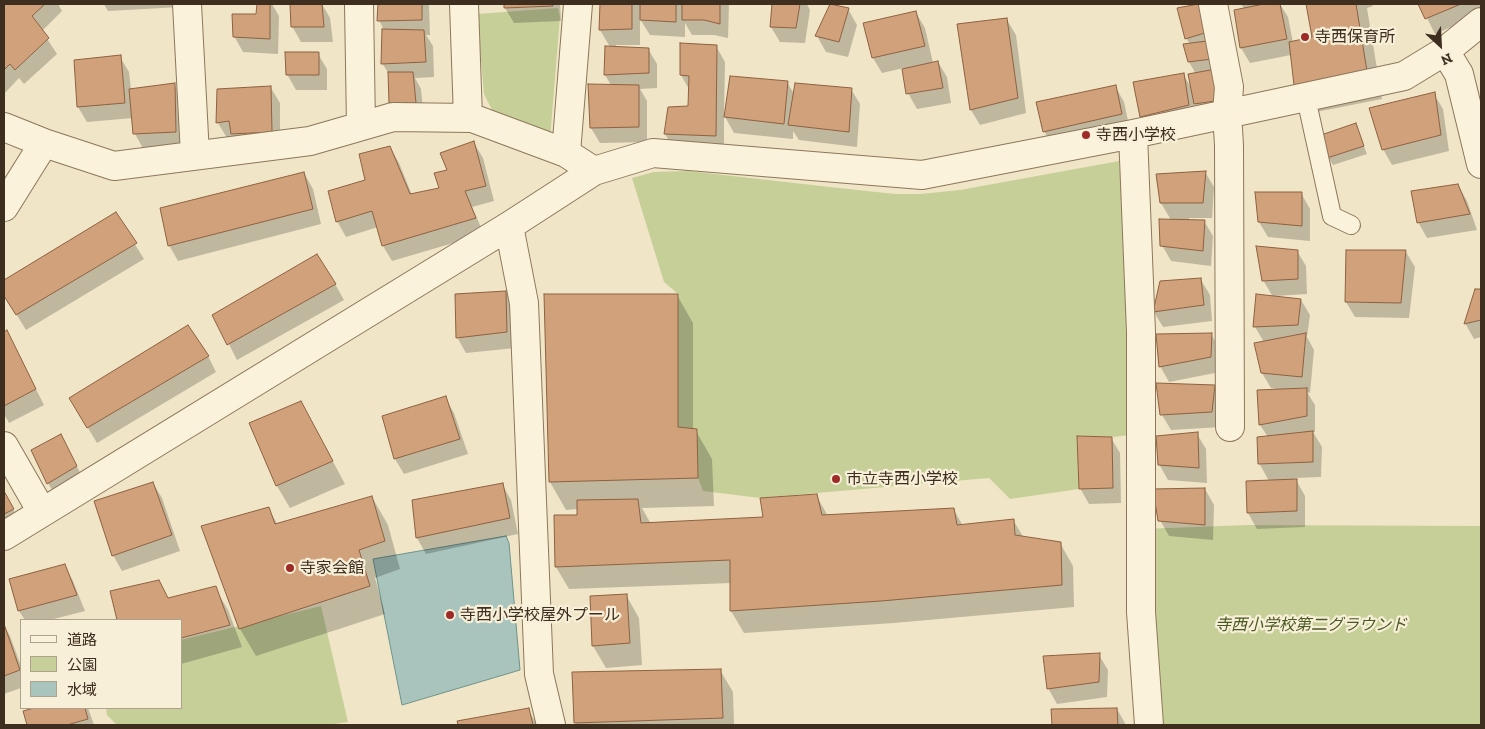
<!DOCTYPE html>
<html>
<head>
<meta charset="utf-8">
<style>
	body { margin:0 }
	#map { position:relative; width:1485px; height:729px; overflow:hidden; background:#f0e5c7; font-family:"Zilla Slab","Noto Sans JP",serif }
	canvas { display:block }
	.frame { position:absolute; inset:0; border:5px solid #3d2e1f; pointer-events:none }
	.legend { position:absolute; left:20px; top:619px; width:162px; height:90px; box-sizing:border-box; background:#f7efd7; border:1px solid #ada28d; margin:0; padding:6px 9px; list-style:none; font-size:15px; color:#3d2e1f }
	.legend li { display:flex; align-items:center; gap:10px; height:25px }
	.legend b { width:25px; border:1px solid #ada28d }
	.north { position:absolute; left:1415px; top:20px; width:50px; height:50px; -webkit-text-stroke:4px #f7efd7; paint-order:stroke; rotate:155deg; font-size:14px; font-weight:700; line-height:20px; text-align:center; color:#3d2e1f }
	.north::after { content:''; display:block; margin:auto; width:18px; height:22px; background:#3d2e1f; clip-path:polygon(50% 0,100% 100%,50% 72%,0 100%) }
</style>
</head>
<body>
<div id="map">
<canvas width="1485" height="729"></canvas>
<div class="frame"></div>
<ul class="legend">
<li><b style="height:6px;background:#faf2db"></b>道路</li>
<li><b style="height:14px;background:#c7cf99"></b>公園</li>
<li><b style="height:14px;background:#a8c4bd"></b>水域</li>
</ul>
<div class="north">N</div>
</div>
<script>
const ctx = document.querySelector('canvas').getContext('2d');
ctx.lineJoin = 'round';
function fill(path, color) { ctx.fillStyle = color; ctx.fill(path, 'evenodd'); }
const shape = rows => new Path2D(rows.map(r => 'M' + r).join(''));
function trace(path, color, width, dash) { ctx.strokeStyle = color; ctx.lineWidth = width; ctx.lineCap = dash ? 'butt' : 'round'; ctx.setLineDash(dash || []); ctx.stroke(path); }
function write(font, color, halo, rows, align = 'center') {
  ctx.font = font + ' "Zilla Slab","Noto Sans JP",serif'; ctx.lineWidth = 4.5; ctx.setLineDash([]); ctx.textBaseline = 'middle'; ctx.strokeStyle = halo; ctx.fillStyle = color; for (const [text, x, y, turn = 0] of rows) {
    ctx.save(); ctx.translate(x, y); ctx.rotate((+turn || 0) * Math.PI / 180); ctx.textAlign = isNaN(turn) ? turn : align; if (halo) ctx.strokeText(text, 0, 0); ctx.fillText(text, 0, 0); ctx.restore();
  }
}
const green = shape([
	[558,8,560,17,550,139,498,122,484,94,477,14],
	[1119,161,1139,434,1112,437,1077,436,1079,489,1010,499,989,478,760,498,703,491,698,478,697,430,678,427,678,294,664,282,632,178,654,172,688,171,839,188,895,194,920,194,960,190],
	[1248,525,1481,526,1481,725,1150,725,1141,529],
	[321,606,348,722,328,725,117,725,107,715,106,708,181,708,181,640]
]);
const water = shape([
	[506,536,509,543,520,670,402,705,373,559,506,536]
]);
const shadow = shape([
	[4,4,58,4,62,11,42,31,57,54,24,84,19,78,4,94],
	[104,4,181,4,181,7,108,11],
	[258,4,272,4,279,16,278,54,243,52,234,36,257,15],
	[292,4,322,4,330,18,333,42,301,42,292,26],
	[379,4,429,4,430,35,426,35,433,46,434,77,415,78,421,89,424,119,399,118,390,103,389,74,382,63,384,30,379,20],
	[505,4,560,4,561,21,514,23,505,8],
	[601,4,729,4,728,38,714,35,692,35,685,23,685,37,650,35,640,19,640,45,616,45,616,47,648,49,657,64,657,88,640,89,647,101,647,142,600,143,591,128,611,85,605,75,606,47,610,47,600,30],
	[774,4,807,4,810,10,805,43,780,42,771,27],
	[1203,4,1224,86,1204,119,1194,102,1197,120,1150,132,1142,116,1183,74,1192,89,1196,74,1189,62,1190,44,1186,38],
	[1241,4,1280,4,1288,17,1293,43,1314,38,1307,4,1372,4,1373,6,1367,8,1382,99,1311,113,1295,85,1291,55,1250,63,1241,48,1235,11,1244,9],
	[1420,4,1481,4,1481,14,1435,34],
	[848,9,857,25,848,57,826,52,817,36],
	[916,13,925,28,933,63,938,62,947,77,951,103,917,109,908,93,904,68,882,73,873,58],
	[1007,20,1016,35,1026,113,980,125,971,110],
	[716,46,725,62,724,114,787,82,794,94,851,89,860,104,857,147,799,140,793,131,793,139,734,133,724,115,724,151,674,149,665,134,689,107,690,91,681,75],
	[318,54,327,69,327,90,296,90,287,74],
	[120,57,129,72,131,90,174,84,183,100,184,148,144,150,135,134,133,118,87,122,78,107],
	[1115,86,1124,102,1130,130,1053,147,1044,131],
	[271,88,280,103,280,147,227,138,218,123],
	[1434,94,1443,109,1449,151,1392,165,1383,149],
	[1355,124,1367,154,1333,165,1328,157],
	[474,143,483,158,494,201,472,207,484,234,392,261,383,246,378,227,346,237,337,221,390,147,399,163,412,195,441,188,449,171],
	[1205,172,1214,187,1212,218,1189,218,1189,220,1204,221,1213,236,1211,266,1171,261,1162,245,1171,220,1161,203],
	[304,173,313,189,321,224,178,261,169,245],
	[1458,185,1467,201,1477,230,1427,238,1418,222],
	[1301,193,1310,209,1310,241,1268,237,1259,222],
	[116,214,144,259,26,330,4,294,4,282],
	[1297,251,1306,266,1307,294,1275,296,1275,297,1301,300,1310,315,1307,337,1314,350,1310,393,1307,392,1315,405,1315,432,1313,432,1322,447,1321,477,1295,478,1305,496,1305,527,1257,529,1248,513,1247,482,1269,481,1259,463,1268,437,1260,425,1277,389,1271,388,1262,373,1264,342,1255,327,1273,297,1263,280],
	[1406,252,1415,267,1409,318,1355,317,1346,302],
	[1201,280,1210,295,1212,321,1163,327,1154,312],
	[335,284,344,300,237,360,214,315],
	[1476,290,1481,290,1481,337,1474,339,1465,323],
	[506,292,515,307,515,348,466,353,457,337],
	[677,295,693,323,693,430,696,431,712,459,714,506,642,508,651,524,764,518,816,495,828,516,954,510,963,526,1013,520,1024,538,1060,543,1073,566,1074,607,894,623,744,633,731,611,731,583,569,589,556,567,578,516,578,509,566,510,550,482],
	[7,332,44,405,9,423,4,414,4,333],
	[1211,334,1220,350,1220,372,1169,382,1160,366],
	[208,356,216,372,97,443,79,413],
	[1214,386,1223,402,1221,427,1171,430,1162,415],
	[445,398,454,413,468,454,404,474,395,459],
	[301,402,345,484,290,508,277,486,250,424],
	[1197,434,1206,449,1207,483,1168,480,1159,464],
	[61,436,85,482,57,498,48,483],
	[1111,438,1120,453,1121,503,1089,504,1080,488],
	[153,483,162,498,180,551,122,571,113,555],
	[502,484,511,500,518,534,426,554,417,538,413,501],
	[1205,489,1214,505,1213,540,1169,536,1160,520],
	[4,493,22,525,4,534],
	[372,497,388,525,400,569,375,578,385,614,256,656,240,629,202,527,268,508,278,525],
	[64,565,73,581,85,611,50,620,25,620,19,611,11,580],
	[215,588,228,610,242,647,181,664,181,620,118,620,111,592,169,599],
	[626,595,639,618,642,665,606,668,593,646,592,597],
	[4,625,10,636,21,666,21,688,4,694],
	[1099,655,1108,670,1107,697,1057,704,1048,688],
	[720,670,733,692,734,725,577,725,576,723],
	[38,708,88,708,94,725,28,725,24,712],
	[528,709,537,725,459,725,458,722],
	[1117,709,1126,725,1054,725,1053,710]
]);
const building = shape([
	[4,4,45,4,32,16,49,38,15,70,10,64,4,70,4,4],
	[257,4,270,4,270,39,233,37,232,14,256,14,257,4],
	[290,4,322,4,324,27,291,27,290,4],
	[378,4,422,4,422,20,377,21,378,4],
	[504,4,552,4,553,6,504,8,504,4],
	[600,4,632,4,632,29,599,30,600,4],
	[640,4,676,4,676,22,640,20,640,4],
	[682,4,720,4,720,24,704,20,682,20,682,4],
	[772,4,800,4,796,28,770,27,772,4],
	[830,4,849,8,839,42,815,36,830,4],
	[1198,4,1204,4,1208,32,1185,39,1177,8,1198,4],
	[1264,4,1280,4,1287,39,1240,48,1234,10,1264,4],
	[1306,4,1356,4,1367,71,1294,85,1289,42,1312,37,1306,4],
	[1418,4,1461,4,1425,19,1418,4],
	[916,11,925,46,872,58,863,23,916,11],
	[1007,18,1018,98,970,110,957,24,1007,18],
	[382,29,424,30,426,62,381,64,382,29],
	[1207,41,1212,59,1188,62,1183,44,1207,41],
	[680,43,717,45,716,136,664,134,668,107,688,106,689,76,680,75,680,43],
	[605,46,649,48,649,73,604,75,605,46],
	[285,52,319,52,319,75,286,75,285,52],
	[121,55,125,103,77,107,74,60,121,55],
	[938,61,943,88,906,94,902,69,938,61],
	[1216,69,1222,100,1194,104,1188,74,1216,69],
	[388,72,413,72,416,103,389,103,388,72],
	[1184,73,1189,105,1140,117,1133,82,1184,73],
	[730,76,788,81,784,124,724,117,730,76],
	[175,83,176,132,133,134,129,89,175,83],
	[795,83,852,88,849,132,788,125,795,83],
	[588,84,639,85,639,127,590,128,588,84],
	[1116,85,1122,114,1043,132,1036,102,1116,85],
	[271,86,272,132,231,134,229,121,216,123,217,89,271,86],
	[1435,92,1441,135,1382,150,1369,108,1435,92],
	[1356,123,1364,146,1327,158,1321,135,1356,123],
	[474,141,486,186,465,191,476,218,382,246,372,211,336,222,328,191,365,180,359,154,390,146,410,194,439,188,434,173,447,170,440,153,474,141],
	[1206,171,1203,203,1160,203,1156,174,1206,171],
	[304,172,313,209,168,246,160,208,304,172],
	[1458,184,1470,214,1417,223,1411,191,1458,184],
	[1255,192,1302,192,1302,226,1258,222,1255,192],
	[116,212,137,243,16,315,4,296,4,280,116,212],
	[1159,219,1205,220,1203,251,1160,246,1159,219],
	[1256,246,1298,250,1298,279,1262,281,1256,246],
	[1346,250,1406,250,1401,303,1345,302,1346,250],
	[317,254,336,284,227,345,212,315,317,254],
	[1201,278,1204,305,1153,312,1160,281,1201,278],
	[1475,289,1481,289,1481,320,1464,324,1475,289],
	[506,291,507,332,456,338,455,294,506,291],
	[544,294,678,294,678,427,697,429,698,478,549,482,544,294],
	[1256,294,1301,299,1298,325,1253,327,1256,294],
	[188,325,209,356,87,428,69,398,188,325],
	[7,330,36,389,4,406,4,332,7,330],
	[1212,333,1211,357,1159,367,1156,334,1212,333],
	[1306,333,1302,377,1261,373,1254,343,1306,333],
	[1156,383,1215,385,1212,412,1160,415,1156,383],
	[1307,388,1307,416,1259,425,1257,390,1307,388],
	[446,396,460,439,394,459,382,416,446,396],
	[301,401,333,461,276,486,249,423,301,401],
	[1313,431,1313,462,1258,464,1257,437,1313,431],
	[1198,432,1199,468,1158,465,1156,436,1198,432],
	[61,434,77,466,47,484,31,450,61,434],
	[1077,436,1112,437,1113,488,1079,489,1077,436],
	[1297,479,1297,511,1247,513,1246,481,1297,479],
	[153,482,172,535,112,556,94,501,153,482],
	[503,483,510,518,416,538,412,500,503,483],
	[1205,488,1205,525,1158,521,1153,489,1205,488],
	[4,491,14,509,4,514,4,491],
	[817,494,822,515,954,508,957,525,1014,519,1015,535,1061,542,1062,585,881,601,730,611,730,560,555,567,554,515,577,515,577,500,638,499,641,523,763,517,760,498,817,494],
	[372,496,385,541,359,550,370,586,239,629,201,526,269,507,275,524,372,496],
	[65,564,77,595,18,611,9,579,65,564],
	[159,580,168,598,216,586,230,625,181,638,181,620,117,620,110,591,159,580],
	[627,594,630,643,592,646,590,596,627,594],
	[4,624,20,670,4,676,4,624],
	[1100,653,1099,682,1047,689,1043,656,1100,653],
	[721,669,723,718,574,723,572,672,721,669],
	[34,708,85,708,88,719,67,725,27,725,23,711,34,708],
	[529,708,533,725,458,725,457,721,529,708],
	[1117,708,1118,725,1052,725,1051,709,1117,708]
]);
const lane = shape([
	[1306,98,1332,216,1351,225]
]);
const street = shape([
	[187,4,195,155],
	[359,4,361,126],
	[464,4,468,118],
	[1213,4,1229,87,1227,113,1229,145,1230,427],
	[1445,51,1459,74,1481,164],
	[4,127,44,143,114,166,310,141,393,117,472,118,566,153,594,171],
	[1133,134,1141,332,1141,612,1149,725],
	[566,153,578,4],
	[4,207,44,143],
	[509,226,524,303,539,674,551,725],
	[4,446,42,512],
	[4,536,509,226,594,171,653,153,922,175,1133,134,1404,76,1445,51,1481,22]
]);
const markers = [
	[1305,37,5,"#9f2b28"],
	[1086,135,5,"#9f2b28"],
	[836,479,5,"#9f2b28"],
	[290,568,5,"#9f2b28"],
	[450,615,5,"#9f2b28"]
];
const poiNames = [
	["寺西保育所",1315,37],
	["寺西小学校",1096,135],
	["市立寺西小学校",846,479],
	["寺家会館",300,568],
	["寺西小学校屋外プール",460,615]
];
const parkNames = [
	["寺西小学校第二グラウンド",1311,625]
];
fill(green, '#c7cf99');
fill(water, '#a8c4bd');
trace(water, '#6e938b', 1);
fill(shadow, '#0003');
fill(building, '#d0a17b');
trace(building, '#8d6140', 1);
trace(lane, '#8d775b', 20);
trace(street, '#8d775b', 30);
trace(lane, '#faf2db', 18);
trace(street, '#faf2db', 28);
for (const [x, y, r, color] of markers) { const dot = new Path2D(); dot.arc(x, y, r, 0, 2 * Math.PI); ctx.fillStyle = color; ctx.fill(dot); trace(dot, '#f7efd7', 2); }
write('16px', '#3d2e1f', '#f7efd7', poiNames, 'left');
write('italic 16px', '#4b5a25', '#f7efd7', parkNames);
</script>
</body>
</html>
